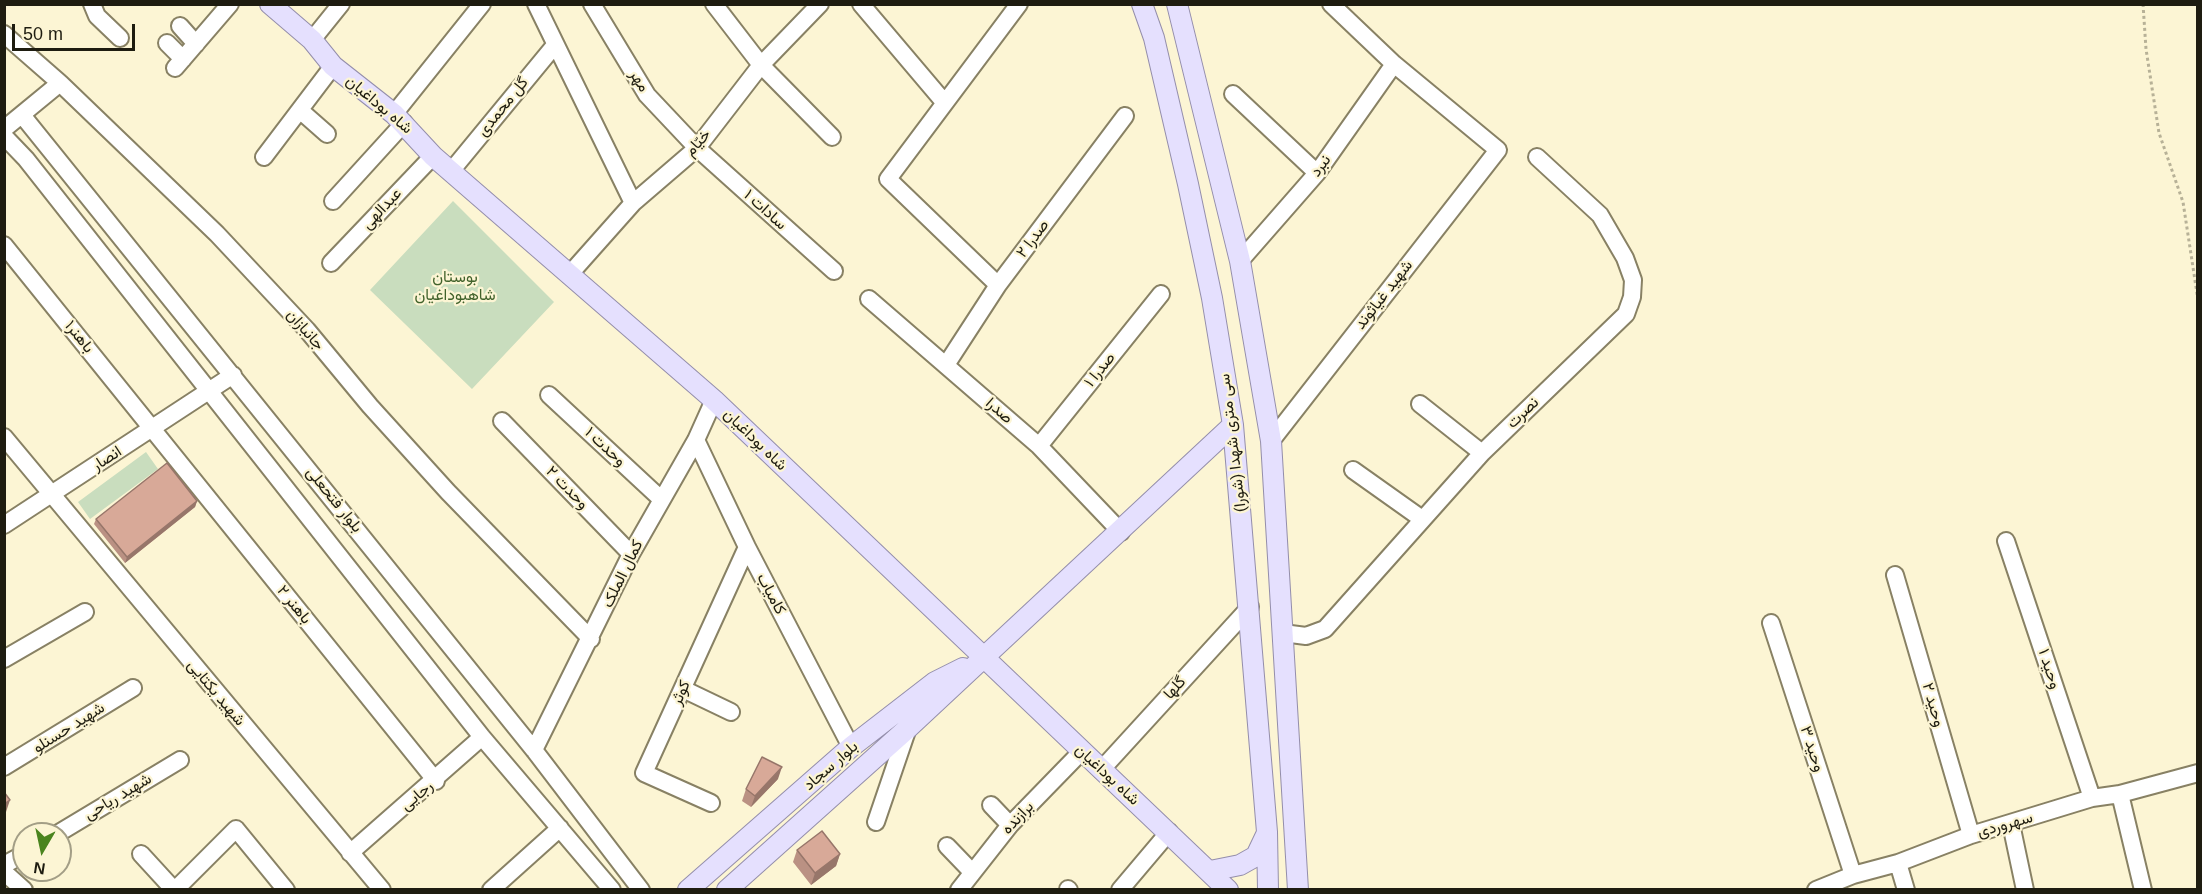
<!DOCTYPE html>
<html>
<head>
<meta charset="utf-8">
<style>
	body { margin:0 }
	#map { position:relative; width:2202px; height:894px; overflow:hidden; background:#fcf5d4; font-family:Arial,sans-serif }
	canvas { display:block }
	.frame { position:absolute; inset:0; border:6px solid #1e1c10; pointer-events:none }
	.north { position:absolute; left:12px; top:822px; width:60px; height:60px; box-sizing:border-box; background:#fcf5d4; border:2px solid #a39e86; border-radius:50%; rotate:189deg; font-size:16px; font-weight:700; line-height:24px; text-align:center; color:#1e1c10 }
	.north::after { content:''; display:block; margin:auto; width:21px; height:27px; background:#4a841e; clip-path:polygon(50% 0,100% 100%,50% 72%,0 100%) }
	.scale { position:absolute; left:12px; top:24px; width:123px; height:27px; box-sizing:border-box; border:3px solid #1e1c10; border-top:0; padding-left:8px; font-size:18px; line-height:21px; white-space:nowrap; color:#1e1c10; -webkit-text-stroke:4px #fcf5d4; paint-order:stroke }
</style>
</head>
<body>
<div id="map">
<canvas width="2202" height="894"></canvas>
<div class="frame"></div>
<div class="north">N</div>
<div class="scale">50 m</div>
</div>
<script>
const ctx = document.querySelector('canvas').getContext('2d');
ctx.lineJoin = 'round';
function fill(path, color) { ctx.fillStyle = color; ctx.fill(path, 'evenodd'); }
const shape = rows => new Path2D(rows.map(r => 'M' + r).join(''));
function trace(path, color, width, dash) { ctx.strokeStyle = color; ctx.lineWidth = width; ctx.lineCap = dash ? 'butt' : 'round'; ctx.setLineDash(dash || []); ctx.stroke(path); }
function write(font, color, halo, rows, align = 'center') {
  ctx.font = font + ' Arial,Vazirmatn,sans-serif'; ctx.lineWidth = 4.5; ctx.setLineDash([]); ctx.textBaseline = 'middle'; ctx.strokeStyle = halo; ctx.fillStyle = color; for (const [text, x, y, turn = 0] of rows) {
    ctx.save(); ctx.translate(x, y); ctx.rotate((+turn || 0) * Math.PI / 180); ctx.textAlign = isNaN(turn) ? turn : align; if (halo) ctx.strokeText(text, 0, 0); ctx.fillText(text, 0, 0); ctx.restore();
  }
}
const green = shape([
	[453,201,554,302,472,389,370,290],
	[146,452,158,469,90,519,78,502]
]);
const path = shape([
	[2143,4,2146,49,2159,133,2183,202,2198,300]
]);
const minor = shape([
	[92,4,97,16,120,38],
	[536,4,633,203],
	[592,4,647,95,697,148,834,271],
	[714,4,761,65,832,137],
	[861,4,944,102],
	[180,26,196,44],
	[4,34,60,83,217,234,307,330,370,406,448,492,591,639],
	[312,40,341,4],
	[167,43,183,59],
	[175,68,230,4],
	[1233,94,1317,173],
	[302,112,327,134],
	[394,114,482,4],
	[22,115,534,750,641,890],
	[4,129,60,83],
	[4,136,26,159,482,737,612,890],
	[264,157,333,66],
	[452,170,555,45],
	[333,201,404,123],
	[4,245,436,781],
	[1240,261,1317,173,1394,64],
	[331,263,433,156],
	[569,275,633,203,697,148,761,65,820,4],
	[998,285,888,179,1019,4],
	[869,299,1039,446,1121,532],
	[946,365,998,285,1125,116],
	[549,395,661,499],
	[1420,404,1482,453],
	[502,421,631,554],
	[4,437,382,890],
	[696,440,747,547,851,747],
	[1271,441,1498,150,1394,64,1331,4],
	[1039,446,1161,294],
	[1353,470,1422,519],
	[4,525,233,375],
	[2006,541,2092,798],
	[1895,575,1971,835],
	[1771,623,1853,875],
	[1283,633,1306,636,1325,629,1482,453,1626,314,1632,297,1633,280,1625,258,1600,215,1537,157],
	[4,659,85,612],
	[683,689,731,712],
	[534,750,631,554,696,440,714,400],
	[4,767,133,688],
	[1101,770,1250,607],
	[2120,794,2143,890],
	[711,803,644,773,747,547],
	[991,805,1010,825],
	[876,822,908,728],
	[2011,824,2025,890],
	[57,834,180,760],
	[947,846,972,872],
	[350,853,482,737],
	[141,854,174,890],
	[1898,863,1906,890],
	[4,865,24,854],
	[4,872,24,890],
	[1068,889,1069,890],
	[175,890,236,829,286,890],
	[491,890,560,828],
	[959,890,1010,825,1082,751],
	[1120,890,1169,832],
	[1816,890,1853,875,1898,863,1971,835,2092,798,2120,794,2198,773]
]);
const major = shape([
	[270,4,312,40,333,66,394,114,433,156,714,400,1228,890],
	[1142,4,1154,38,1188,184,1212,298,1233,425,1267,832,1268,890],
	[1177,4,1240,261,1271,441,1298,890],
	[1210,871,1240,865,1256,856,1266,835],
	[688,890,851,747,935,682,963,668],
	[727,890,908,728,1233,425]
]);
const wall = shape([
	[197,501,195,507,125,563,94,524,96,519],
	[778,779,751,807,742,801,746,789],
	[797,850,840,854,836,866,811,885,793,862]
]);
const shadedWall = shape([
	[197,501,195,507,125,563,127,557],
	[782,767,778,779,751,807,755,796],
	[10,800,6,812,4,813,4,804],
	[840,854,836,866,811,885,815,873]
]);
const building = shape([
	[167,463,197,501,127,557,96,519,167,463],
	[762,757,782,767,755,796,746,789,762,757],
	[4,792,10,800,4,804,4,792],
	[822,831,840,854,815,873,797,850,822,831]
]);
const streetNames = [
	["مهر",639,81,58],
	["شاه بوداغیان",379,105,40],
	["گل محمدی",503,107,-51],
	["خیّام",698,143,-48],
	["نبرد",1321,166,-53],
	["عبدالهی",382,209,-47],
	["سادات ۱",765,210,42],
	["صدرا ۲",1033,239,-53],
	["شهید غیاثوند",1384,295,-52],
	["جانبازان",305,330,49],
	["باهنر۱",79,337,51],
	["صدرا ۱",1100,370,-51],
	["صدرا",999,411,41],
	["نصرت",1523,413,-44],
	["شاه بوداغیان",755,440,44],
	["سی متری شهدا (شورا)",1233,443,-97],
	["وحدت ۱",605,447,43],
	["انصار",107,459,-33],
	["وحدت ۲",567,488,46],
	["بلوار فتحعلی",334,500,51],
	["کمال الملک",623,574,-64],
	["کامیاب",771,594,62],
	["باهنر ۲",294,605,51],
	["وحید ۱",2049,669,72],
	["گلها",1175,688,-48],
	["شهید یکتایی",216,693,50],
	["کوثر",681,693,-66],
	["وحید ۲",1933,705,74],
	["شهید حسنلو",69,728,-32],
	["وحید ۳",1812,749,72],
	["بلوار سجاد",831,766,-41],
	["شاه بوداغیان",1107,775,43],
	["رجایی",417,796,-40],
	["شهید ریاحی",118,797,-31],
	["برازنده",1018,818,-47],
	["سهروردی",2005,825,-16]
];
const parkNames = [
	["بوستان",455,278],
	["شاهبوداغیان",455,296]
];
fill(green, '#c9ddbe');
trace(minor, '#888164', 20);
trace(major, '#948eab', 22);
trace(path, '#b7b197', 3, [3, 3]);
trace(minor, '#fff', 16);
trace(major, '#e5e0fe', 20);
fill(wall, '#ba9183');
fill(shadedWall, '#97766a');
fill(building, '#d8a998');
trace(building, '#97766a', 1.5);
write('16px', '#1e1c10', '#fcf5d4', streetNames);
write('16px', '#41622b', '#fcf5d4', parkNames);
</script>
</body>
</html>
